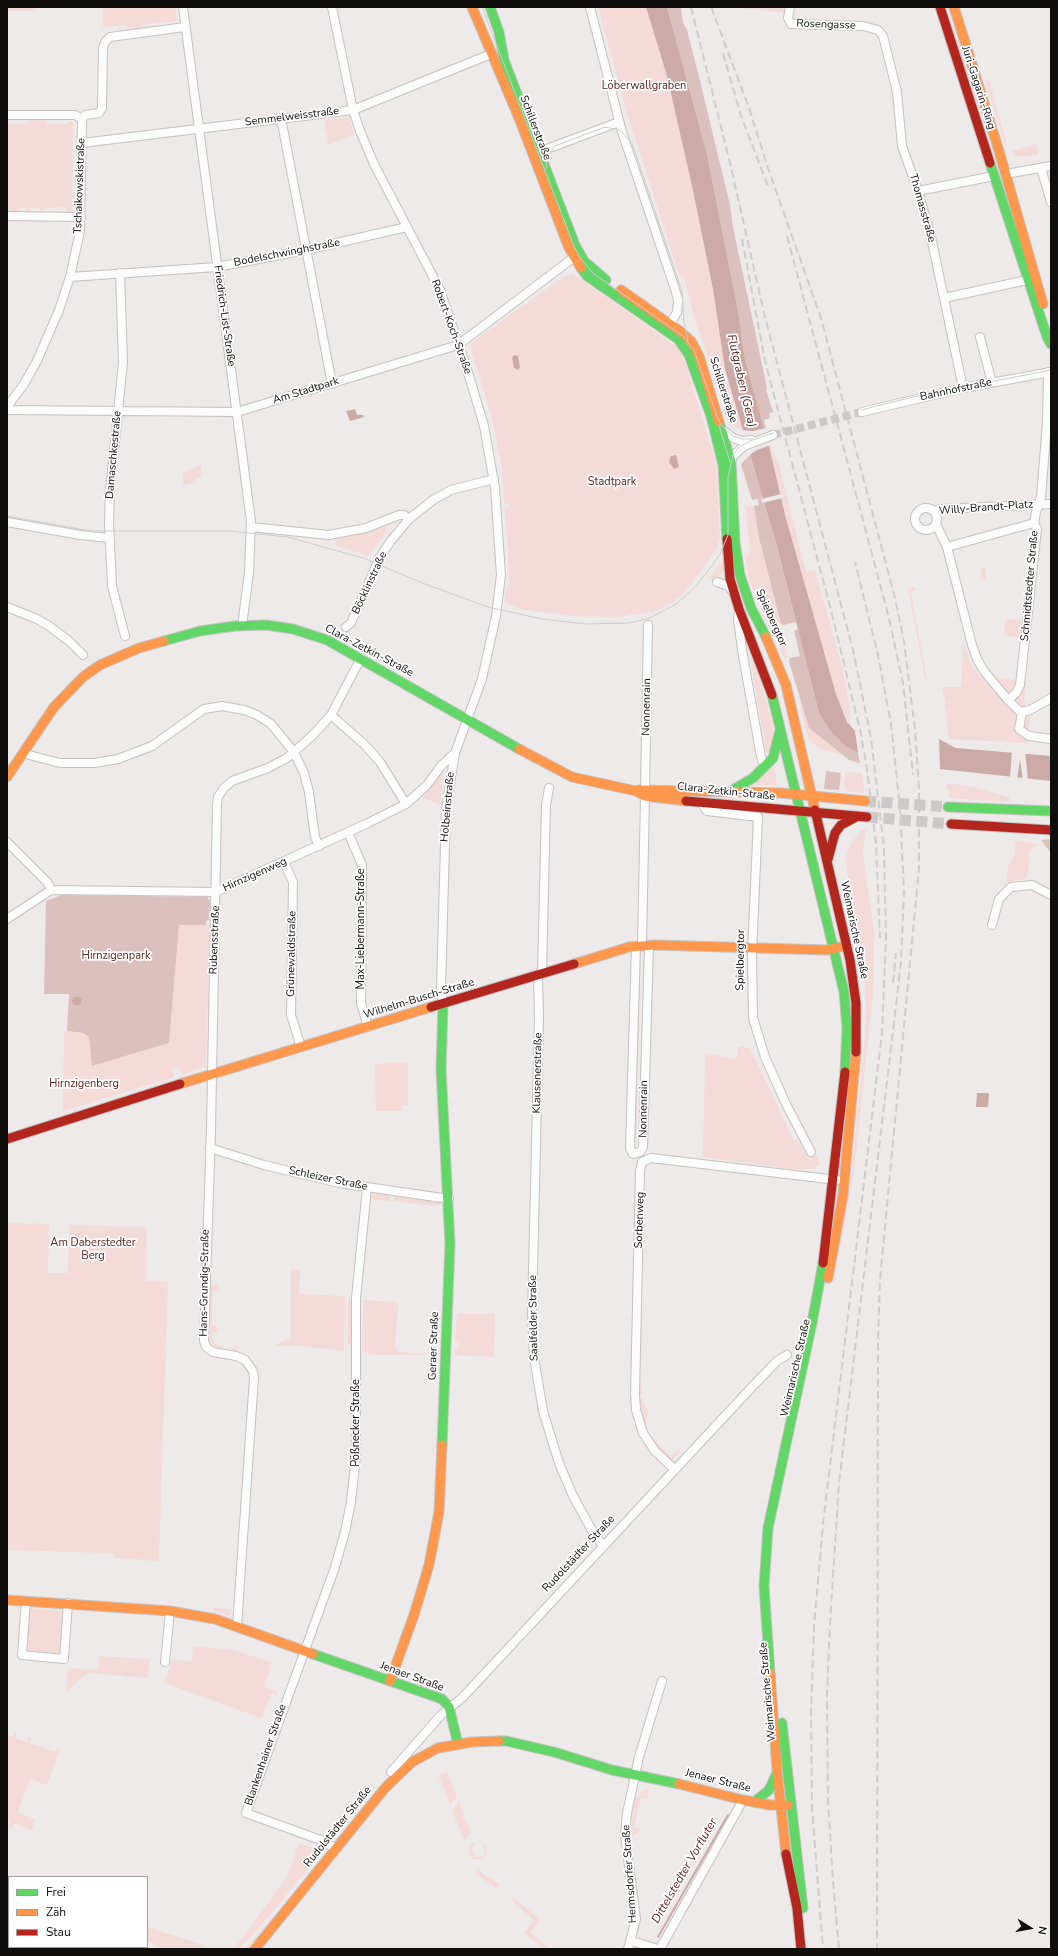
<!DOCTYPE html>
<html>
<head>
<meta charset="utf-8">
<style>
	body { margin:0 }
	#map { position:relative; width:1058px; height:1956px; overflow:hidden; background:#eeeaea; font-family:"Nunito Sans",sans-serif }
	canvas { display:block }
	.frame { position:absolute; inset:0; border:8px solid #100d0d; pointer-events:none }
	.legend { position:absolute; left:8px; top:1876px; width:140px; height:72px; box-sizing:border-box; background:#fff; border:1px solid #9f9e9e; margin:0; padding:5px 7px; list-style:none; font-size:12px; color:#100d0d }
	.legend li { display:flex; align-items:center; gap:8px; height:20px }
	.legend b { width:20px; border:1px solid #9f9e9e }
	.north { position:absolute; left:1010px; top:1908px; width:40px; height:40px; -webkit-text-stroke:3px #fff; paint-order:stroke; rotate:101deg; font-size:11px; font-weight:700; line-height:16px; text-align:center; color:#100d0d }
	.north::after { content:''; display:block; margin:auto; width:14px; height:18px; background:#100d0d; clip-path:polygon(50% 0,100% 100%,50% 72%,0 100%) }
</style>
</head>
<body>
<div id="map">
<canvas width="1058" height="1956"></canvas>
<div class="frame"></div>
<ul class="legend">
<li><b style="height:5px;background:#63d668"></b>Frei</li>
<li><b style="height:5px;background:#ff974d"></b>Zäh</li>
<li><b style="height:5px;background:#b3261e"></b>Stau</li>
</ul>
<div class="north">N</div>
</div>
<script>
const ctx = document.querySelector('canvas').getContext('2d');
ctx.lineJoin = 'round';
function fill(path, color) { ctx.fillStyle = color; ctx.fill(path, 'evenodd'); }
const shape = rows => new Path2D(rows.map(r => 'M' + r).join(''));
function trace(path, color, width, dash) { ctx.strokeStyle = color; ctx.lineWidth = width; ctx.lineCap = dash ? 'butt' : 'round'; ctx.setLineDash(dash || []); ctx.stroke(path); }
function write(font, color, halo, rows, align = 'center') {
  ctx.font = font + ' "Nunito Sans",sans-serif'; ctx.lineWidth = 3.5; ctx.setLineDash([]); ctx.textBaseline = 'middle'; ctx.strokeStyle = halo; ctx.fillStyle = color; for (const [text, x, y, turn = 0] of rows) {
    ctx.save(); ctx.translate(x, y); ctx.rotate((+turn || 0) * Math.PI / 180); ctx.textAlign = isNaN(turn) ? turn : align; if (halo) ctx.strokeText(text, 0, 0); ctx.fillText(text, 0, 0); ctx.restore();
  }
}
const green = shape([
	[7,7,35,7,35,11,7,11],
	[103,7,176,7,177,21,143,25,143,30,130,31,127,28,126,25,105,27,102,25],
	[598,7,646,7,667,76,692,186,713,289,725,369,743,429,735,427,728,418,693,314,685,280,679,274,627,113],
	[742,7,785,7,785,13,742,8],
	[955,40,959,40,983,118,972,90],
	[989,80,1007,145,1005,146,985,81],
	[349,117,354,135,328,145,324,120],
	[34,120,47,120,47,124,68,124,68,122,73,122,72,213,66,213,66,207,44,208,43,213,41,213,40,208,29,208,29,213,26,213,26,208,20,208,20,213,9,213,9,208,7,208,7,124,27,124,27,121],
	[1037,144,1038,155,1014,157,1012,151],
	[572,273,678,348,685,362,716,462,720,536,717,549,685,592,673,602,653,612,617,617,571,616,521,609,505,602,505,590,509,587,508,545,504,509,509,508,509,504,504,504,502,468,492,419,470,346,475,340,562,278],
	[764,428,766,428,774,457,777,457,806,572,815,570,843,671,849,702,851,728,836,694,785,515],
	[201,465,201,476,190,484,183,485,183,472],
	[751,506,754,506,759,538,781,624,779,624,780,629,777,632,770,628,749,580,745,556,750,555,746,507],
	[385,525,387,531,368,556,336,545,334,542,337,538],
	[724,559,725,569,717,579,709,578],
	[986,568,986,578,981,580,981,570,978,569],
	[915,587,915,590,911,592,927,679,925,679,908,589],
	[1005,619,1021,620,1019,637,1004,636],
	[741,625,771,717,774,733,770,755,766,752,749,649,744,650],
	[774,635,783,640,787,657,785,660],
	[963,643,970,662,980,676,1026,681,1024,701,1030,718,1027,743,949,739,943,687,961,687],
	[799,697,809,728,842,755,820,749,808,739,800,706],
	[774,764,777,785,754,785,752,783],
	[846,772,862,773,865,793,846,791,844,787],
	[441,775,443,775,440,805,423,798],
	[948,783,977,788,1010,798,1009,802,949,798,949,790,946,789],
	[862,830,866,830,863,853,874,931,874,985,853,1180,833,1285,851,1180,866,1023,864,959,845,859,851,843],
	[1016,840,1037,844,1028,853,1030,857,1027,878,1006,883,1008,867,1014,855],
	[179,925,209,925,210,927,206,1067,182,1074,179,1067,172,1069,174,1077,63,1111,64,1031,83,1033,89,1037,92,1065,169,1044],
	[638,971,640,971,636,1143,634,1143],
	[739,1046,750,1048,794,1141,797,1139,809,1159,817,1155,820,1165,814,1167,814,1169,792,1169,703,1157,705,1053,736,1059],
	[399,1062,408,1063,408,1106,402,1106,402,1111,376,1111,375,1065],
	[372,1193,389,1194,390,1201,372,1200],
	[395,1195,441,1201,441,1205,435,1206,392,1201],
	[7,1223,49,1224,48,1273,68,1273,69,1225,147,1227,146,1281,168,1282,159,1561,114,1558,114,1555,107,1553,7,1550],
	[291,1269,300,1270,299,1294,345,1296,344,1351,300,1346,276,1346,277,1344,291,1338],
	[215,1284,219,1287,219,1291,213,1291,212,1326,217,1326,217,1332,213,1332,212,1339,216,1344,225,1348,234,1349,235,1344,240,1345,237,1346,236,1350,239,1351,216,1347,210,1341,210,1287],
	[348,1300,353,1300,352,1346,347,1344],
	[363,1300,398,1302,395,1346,398,1351,429,1355,372,1355,362,1351],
	[457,1314,495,1314,494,1357,455,1355,455,1349,458,1349,459,1343,455,1342],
	[640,1379,643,1394,639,1396,648,1410,648,1415,646,1420,649,1423,648,1424,642,1420,641,1415,638,1399,639,1382],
	[652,1437,671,1457,678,1449,680,1451,672,1461,657,1447,653,1442],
	[28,1608,65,1611,63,1655,25,1652],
	[213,1608,232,1609,232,1613,228,1616,213,1611],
	[193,1646,235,1650,270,1662,271,1666,264,1687,278,1692,277,1695,272,1693,261,1718,164,1683,172,1660,192,1661],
	[99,1656,150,1659,148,1678,87,1673,66,1692,68,1668,98,1670],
	[14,1732,17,1733,15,1738,27,1742,28,1737,31,1738,29,1743,41,1747,43,1743,44,1743,43,1748,55,1752,57,1747,60,1749,47,1785,30,1779,18,1812,35,1819,32,1830,14,1824,12,1828,8,1827,10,1822,7,1821,7,1735,13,1737],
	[447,1772,457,1797,450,1805,445,1793,446,1789,443,1787,438,1775],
	[646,1788,649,1788,647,1799,641,1798,634,1827,640,1828,639,1832,632,1837,631,1826,635,1797,639,1798,641,1792],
	[459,1801,464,1814,462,1818,466,1820,471,1832,464,1841,452,1810],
	[474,1842,475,1844,471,1851,476,1857,480,1857,484,1854,485,1850,482,1845,484,1843,486,1846,487,1853,481,1859,472,1859,469,1854,468,1848],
	[299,1843,322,1851,267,1919,239,1949,234,1949,287,1877],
	[478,1868,486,1877,492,1878,500,1885,496,1889,476,1873],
	[514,1898,540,1919,530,1932,550,1949,544,1949,524,1933,534,1920,512,1901],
	[284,1905,276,1918,247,1949,244,1949],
	[147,1926,159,1931,216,1949,160,1949,147,1940]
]);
const forest = shape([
	[667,7,681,7,683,23,687,30,701,85,730,205,733,227,767,388,766,390,773,412,769,413,770,418,764,420,766,428,764,428,745,360,738,311,707,154],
	[750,455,778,550,796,622,783,625,781,624,759,538,754,506,759,505,758,499,752,500,741,464],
	[798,629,819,713,831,732,846,747,858,753,860,763,849,760,809,728,789,662,790,658,800,656,794,631],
	[826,771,841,773,839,790,824,789],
	[1051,839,1051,853,1041,840],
	[61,895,207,897,210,901,209,920,206,921,206,925,179,925,169,1043,92,1066,89,1037,83,1033,67,1031,69,994,44,994,46,901]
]);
const water = shape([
	[646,7,667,7,707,154,738,311,745,360,769,446,785,515,836,694,847,722,855,731,858,753,846,747,831,732,819,713,778,550,725,369,713,289,692,186,667,76],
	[514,355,518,356,520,367,518,370,514,368,512,358],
	[355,409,357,415,363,415,364,417,350,421,346,411],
	[676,455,679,467,674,469,669,462,671,456],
	[939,739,956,748,1051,756,1051,781,940,769],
	'72.5 1001a4.5 4.5 0 1 1 9 0a4.5 4.5 0 1 1-9 0Z',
	[977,1093,989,1093,988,1107,976,1107]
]);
const pier = shape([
	[766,428,771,445,757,450,748,456,741,430,753,431],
	[782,494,783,498,762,503,761,499],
	[1012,750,1025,751,1028,781,1023,780,1020,760,1017,779,1010,779]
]);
const stream = shape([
	[658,1937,728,1815]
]);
const streetTunnel = shape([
	[773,435,862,412]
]);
const secondaryTunnel = shape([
	[865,801,948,807],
	[867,817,951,824]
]);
const street = shape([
	[183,7,251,521,249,573,242,626],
	[332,7,353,110,360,131,374,164,440,290,466,366,484,426,495,488,501,575,496,616,482,679,455,753,446,809,441,988,443,1005],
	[590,7,622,132,675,289,678,300,677,312,670,325],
	[790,7,788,18,791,24,863,26,878,30,883,36,897,92,902,146,918,191,931,237,963,388],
	[7,115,75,115,82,119],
	[281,118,332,384],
	[82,143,353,110,491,54],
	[536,153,619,122],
	[1041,168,1051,202],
	[1006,174,1051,166],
	[918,191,994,176],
	[7,216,81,217],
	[120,273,123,362,110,491,109,523,112,586,125,636],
	[70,277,217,267,306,250,407,227],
	[944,298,1027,280],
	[980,337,992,383],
	[7,407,24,384,37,361,59,310,70,277,80,231,82,119,85,115,99,113,102,108,103,48,105,42,110,37,185,27],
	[7,410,237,412,458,345,577,255],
	[862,412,963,388,1051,372],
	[723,430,733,438,742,441,751,440],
	[731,462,733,456,744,446,773,435],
	'915 519a11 11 0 1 1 22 0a11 11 0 1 1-22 0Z',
	[934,512,939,509,1051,504],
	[7,522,80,535,109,538],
	[936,524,947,547,972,645,977,659,984,671,1008,700,1017,709,1022,712],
	[251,527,329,535,366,528,399,515,404,515,409,519],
	[947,547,1034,523],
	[717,582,728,586,733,592],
	[7,607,37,619,49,626,69,641,83,655],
	[739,612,738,619,742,650,761,757,765,767],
	[346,627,351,623,380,557,390,542,409,519,433,500,451,490,494,479],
	[1008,700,1016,693,1020,685,1037,529,1034,523,1036,512,1041,497,1047,423,1048,372],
	[1022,712,1019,729,1029,736,1051,739],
	[1022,712,1030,710,1051,698],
	[331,715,365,745,380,762,406,804],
	[24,751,29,755,60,763,95,763,118,759,152,746,204,709,222,706,244,710,257,715,271,724,294,752,304,773,309,792,315,837,319,846],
	[645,789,648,625],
	[701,803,707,811,758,817,752,954,753,1018,765,1057,786,1104,811,1152],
	[348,832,362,865,361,1003,368,1027],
	[7,842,48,883,51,890],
	[284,862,293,882,291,1015,301,1047],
	[7,919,51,890,216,892,368,823,406,804,427,785,441,766,455,753],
	[992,925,999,899,1011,887,1032,885,1051,895],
	[642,945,645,796],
	[636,946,630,1148,633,1154,640,1152,643,1147,649,945],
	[542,974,546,805,549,788],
	[538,975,539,1017,532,1313,534,1358,543,1411,559,1463,573,1496,594,1534,603,1546],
	[210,1148,264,1165,339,1183,449,1199],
	[674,1469,655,1451,643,1433,636,1410,635,1394,640,1171,642,1162,651,1158,837,1180],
	[26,1601,22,1655,64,1659,68,1603],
	[237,1627,254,1377,253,1371,245,1360,236,1356,213,1352,206,1347,204,1341,211,1130,217,805,218,797,224,788,232,781,268,768,287,758,313,735,331,715,361,658],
	[165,1662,170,1611],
	[391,1772,441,1715,462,1698,752,1387,777,1361,787,1355],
	[335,1849,326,1842,246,1813,334,1570,345,1532,351,1502,356,1456,356,1298,367,1188],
	[631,1941,658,1949],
	[628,1949,636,1919,625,1834,627,1813,639,1757,662,1681],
	[660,1949,743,1800]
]);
const fast = shape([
	[490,7,499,32,504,60,575,245,584,261,606,280],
	[990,163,1047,337,1051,344],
	[581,268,587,276,678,339,689,355,711,416,723,465,727,539],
	[719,422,731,462,735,543,740,575,751,608,766,637],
	[164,641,200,631,235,626,266,625,293,629,327,640,519,749],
	[772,695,844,992,847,1028,845,1072],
	[731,791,753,778,773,758,780,730],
	[948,807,1051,811],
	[442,1445,450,1244,441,1069,443,1005],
	[313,1654,442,1699,449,1707,458,1744],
	[770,1673,764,1586,768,1528,812,1323,823,1263],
	[782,1723,803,1908],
	[499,1741,506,1741,554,1752,612,1770,679,1784],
	[754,1802,769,1790,777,1773],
	[122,1947,124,1949]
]);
const slow = shape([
	[472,7,519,118,569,248,581,268],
	[954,7,999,151,1043,304],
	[621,290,681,332,691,341,699,356,719,422],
	[766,637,786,685,815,810],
	[519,749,572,777,636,791,645,796,686,801],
	[7,777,54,707,83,677,100,665,139,648,164,641],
	[638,790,781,793,865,801],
	[574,964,629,947,654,945,827,950,840,947],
	[180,1084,431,1007],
	[828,1278,843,1195,856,1052],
	[7,1600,170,1611,215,1619,313,1654],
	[770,1673,777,1770,786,1854],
	[390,1681,414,1615,429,1565,439,1512,442,1445],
	[679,1784,743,1800,770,1805,788,1805],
	[7,1886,9,1887],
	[139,1947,142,1949],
	[255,1949,385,1788,412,1762,438,1748,472,1742,499,1741]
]);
const jam = shape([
	[940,7,990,163],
	[727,539,730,579,739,609,772,695],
	[686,801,867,817],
	[815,810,850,960,856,1003,856,1052],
	[951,824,1051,830],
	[828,859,835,833,841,825,858,816],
	[431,1007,574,964],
	[7,1139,180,1084],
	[823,1263,845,1072],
	[786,1854,797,1908,801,1949]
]);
const tram = shape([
	[482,7,574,246,581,259,594,274,683,336,694,350,717,416,721,425,733,436,742,439,753,439],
	[546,169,547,157,555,146,605,127,620,130,632,143,682,291,684,322,688,341],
	[861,410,913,397,1051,370],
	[719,425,730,462],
	[7,516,91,531,229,531,288,537,363,558,425,584,488,607,542,619,585,624,629,623,650,618,676,604,693,589,708,571,720,554,728,535,728,478,733,455,739,447,750,441,773,433]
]);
const rail = shape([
	[691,7,730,163,765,317,853,650,871,738,884,848,886,939,882,1033,823,1524,814,1626,811,1713,812,1808,823,1949],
	[711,7,748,105,768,168,821,318,895,598,904,642,915,729,919,789,919,868,880,1279,878,1340,877,1949],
	[723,53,741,116,768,186],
	[787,236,888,614,903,683,913,775],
	[742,239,765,361,832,614,861,734,867,769,876,844,880,938],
	[893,983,896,953],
	[839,1949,833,1881,828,1800,827,1694,830,1623,839,1483,896,1006,901,961,904,892,900,808,891,724,878,655,855,562]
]);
const streetNames = [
	["Rosengasse",826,25,2],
	["Juri-Gagarin-Ring",978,88,72],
	["Semmelweisstraße",292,117,-7],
	["Schillerstraße",535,128,69],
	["Tschaikowskistraße",80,186,-88],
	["Thomasstraße",922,208,74],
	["Bodelschwinghstraße",287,253,-11],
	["Friedrich-List-Straße",224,316,82],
	["Robert-Koch-Straße",451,327,70],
	["Schillerstraße",723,390,72],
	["Bahnhofstraße",956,390,-12],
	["Am Stadtpark",306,391,-17],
	["Damaschkestraße",114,455,-85],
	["Willy-Brandt-Platz",986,508,-4],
	["Böcklinstraße",370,583,-65],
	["Schmidtstedter Straße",1030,586,-85],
	["Spielbergtor",771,618,66],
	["Clara-Zetkin-Straße",369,651,28],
	["Nonnenrain",647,707,-89],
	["Clara-Zetkin-Straße",726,792,6],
	["Holbeinstraße",448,807,-85],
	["Hirnzigenweg",255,875,-24],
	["Max-Liebermann-Straße",361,929,-90],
	["Weimarische Straße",854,930,78],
	["Rubensstraße",215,940,-88],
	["Grünewaldstraße",292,954,-89],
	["Spielbergtor",741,960,-89],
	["Wilhelm-Busch-Straße",419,999,-17],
	["Klausenerstraße",538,1073,-89],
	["Nonnenrain",644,1109,-89],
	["Schleizer Straße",328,1179,12],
	["Sorbenweg",640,1220,-88],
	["Hans-Grundig-Straße",205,1283,-89],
	["Saalfelder Straße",534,1318,-91],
	["Geraer Straße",434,1346,-88],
	["Weimarische Straße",796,1368,-77],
	["Pößnecker Straße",356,1423,-90],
	["Rudolstädter Straße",579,1554,-47],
	["Jenaer Straße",412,1677,20],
	["Weimarische Straße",768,1692,-95],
	["Blankenhainer Straße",266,1755,-71],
	["Jenaer Straße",718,1781,14],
	["Rudolstädter Straße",338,1827,-51],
	["Hermsdorfer Straße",630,1874,-94]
];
const parkNames = [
	["Löberwallgraben",644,86],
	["Stadtpark",612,482],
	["Hirnzigenpark",116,956],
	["Hirnzigenberg",84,1084],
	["Am Daberstedter",93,1243],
	["Berg",93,1256]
];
const waterNames = [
	["Flutgraben (Gera)",741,381,77],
	["Dittelstedter Vorfluter",685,1871,-60]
];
fill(green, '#f5dbd8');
fill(forest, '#dcc0bd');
fill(water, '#ccaaa6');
fill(pier, '#eeeaea');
trace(stream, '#ccaaa6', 2);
trace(streetTunnel, '#cdc9c9', 8, [8, 4]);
trace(secondaryTunnel, '#cdc9c9', 11, [11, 5.5]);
trace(street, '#c4c1c1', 10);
trace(fast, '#c4c1c1', 11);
trace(slow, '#c4c1c1', 11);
trace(jam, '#c4c1c1', 11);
trace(street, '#fcfcfc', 8);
trace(fast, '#63d668', 9);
trace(slow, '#ff974d', 9);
trace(jam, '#b3261e', 9);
trace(tram, '#cecdcd', 1);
trace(rail, '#cecdcd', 2, [8, 4]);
write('11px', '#100d0d', '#fff', streetNames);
write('11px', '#602420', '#fff', parkNames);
write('italic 12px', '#642824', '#fff', waterNames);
</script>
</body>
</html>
